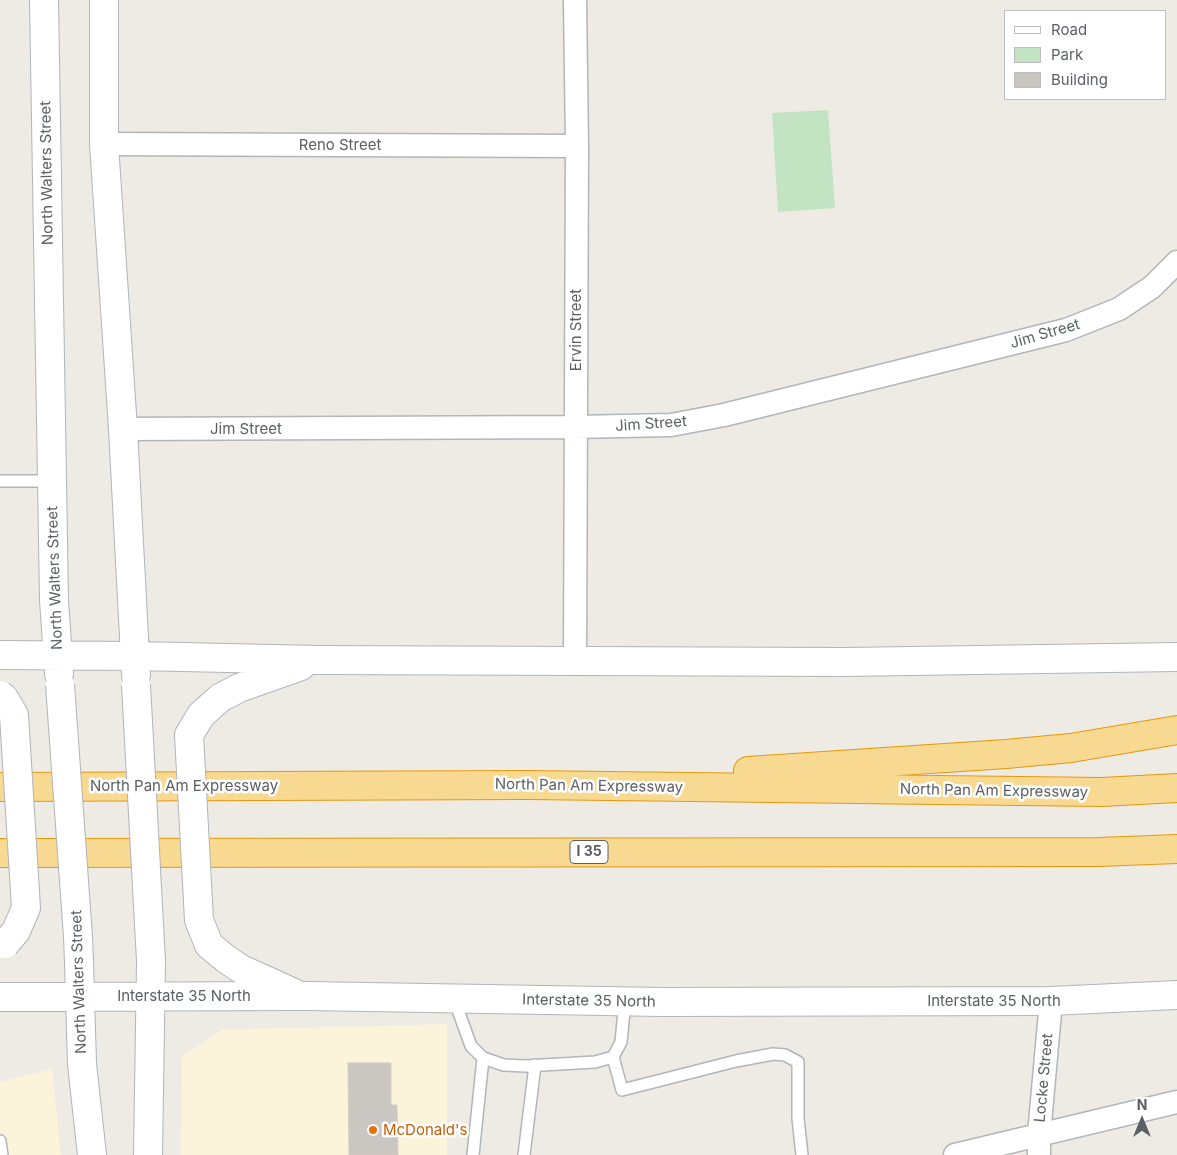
<!DOCTYPE html>
<html>
<head>
<meta charset="utf-8">
<style>
	body { margin:0 }
	#map { position:relative; width:1177px; height:1155px; overflow:hidden; background:#eeebe4; font-family:Inter,sans-serif }
	canvas { display:block }
	.legend { position:absolute; left:1004px; top:10px; width:162px; height:90px; box-sizing:border-box; background:#fff; border:1px solid #bebfc1; margin:0; padding:6px 9px; list-style:none; font-size:15px; color:#5c6064 }
	.legend li { display:flex; align-items:center; gap:10px; height:25px }
	.legend b { width:25px; border:1px solid #bebfc1 }
	.north { position:absolute; left:1117px; top:1095px; width:50px; height:50px; -webkit-text-stroke:4px #fff; paint-order:stroke; rotate:0deg; font-size:14px; font-weight:700; line-height:20px; text-align:center; color:#5c6064 }
	.north::after { content:''; display:block; margin:auto; width:18px; height:22px; background:#5c6064; clip-path:polygon(50% 0,100% 100%,50% 72%,0 100%) }
</style>
</head>
<body>
<div id="map">
<canvas width="1177" height="1155"></canvas>
<ul class="legend">
<li><b style="height:6px;background:#fff"></b>Road</li>
<li><b style="height:14px;background:#c3e4c2"></b>Park</li>
<li><b style="height:14px;background:#cac6c1"></b>Building</li>
</ul>
<div class="north">N</div>
</div>
<script>
const ctx = document.querySelector('canvas').getContext('2d');
ctx.lineJoin = 'round';
function fill(path, color) { ctx.fillStyle = color; ctx.fill(path, 'evenodd'); }
const shape = rows => new Path2D(rows.map(r => 'M' + r).join(''));
function trace(path, color, width, dash) { ctx.strokeStyle = color; ctx.lineWidth = width; ctx.lineCap = dash ? 'butt' : 'round'; ctx.setLineDash(dash || []); ctx.stroke(path); }
function write(font, color, halo, rows, align = 'center') {
  ctx.font = font + ' Inter,sans-serif'; ctx.lineWidth = 5; ctx.setLineDash([]); ctx.textBaseline = 'middle'; ctx.strokeStyle = halo; ctx.fillStyle = color; for (const [text, x, y, turn = 0] of rows) {
    ctx.save(); ctx.translate(x, y); ctx.rotate((+turn || 0) * Math.PI / 180); ctx.textAlign = isNaN(turn) ? turn : align; if (halo) ctx.strokeText(text, 0, 0); ctx.fillText(text, 0, 0); ctx.restore();
  }
}
const commercial = shape([
	[447,1024,447,1155,181,1155,182,1056,222,1030],
	[52,1069,61,1155,0,1155,0,1082]
]);
const green = shape([
	[828,110,835,208,778,212,772,113]
]);
const building = shape([
	[348,1063,391,1063,391,1105,397,1105,398,1155,349,1155,348,1063]
]);
const lane = shape([
	[0,481,52,481],
	[454,999,471,1046,483,1058,504,1065,525,1066,595,1062,613,1057,621,1042,625,1001],
	[613,1057,622,1090,736,1061,773,1054,785,1055,798,1062,798,1118,802,1155],
	[0,1141,2,1155],
	[473,1155,483,1058],
	[524,1155,535,1065]
]);
const street = shape([
	[104,144,577,146],
	[123,429,575,427,671,425,724,415,1066,330,1119,309,1152,287,1177,262],
	[575,660,577,146,575,0],
	[955,1155,1177,1102],
	[1039,1155,1039,1134,1051,1001]
]);
const secondary = shape([
	[44,0,54,600,59,674],
	[104,0,104,144,123,429,136,675],
	[0,655,136,656,319,660,845,662,1177,657],
	[220,698,239,688,301,666],
	[226,959,241,969,294,993],
	[79,962,82,1064,92,1155],
	[0,997,308,996,663,1002,1051,1001,1177,995],
	[148,1155,151,961]
]);
const highway = shape([
	[748,771,1006,754,1071,748,1177,730],
	[0,787,527,785,1102,792,1177,788],
	[0,853,1099,852,1177,849]
]);
const secondaryBridge = shape([
	[60,685,78,937,79,962],
	[136,685,151,961],
	[0,695,4,698,14,715,26,908,16,931,5,944],
	[220,698,201,715,189,735,199,920,209,945,226,959]
]);
const markers = [
	[373,1130,5,"#e8710a"]
];
const shields = [
	[589,852,38]
];
const shieldNames = [
	["I 35",589,852]
];
const streetNames = [
	["Reno Street",340,145],
	["North Walters Street",47,173,-91],
	["Ervin Street",576,330,-90],
	["Jim Street",1045,334,-16],
	["Jim Street",651,424,-4],
	["Jim Street",246,429],
	["North Walters Street",55,578,-92],
	["North Pan Am Expressway",184,786],
	["North Pan Am Expressway",589,786,1],
	["North Pan Am Expressway",994,791,1],
	["North Walters Street",79,982,-92],
	["Interstate 35 North",184,996],
	["Interstate 35 North",589,1001,1],
	["Interstate 35 North",994,1001],
	["Locke Street",1044,1078,-85]
];
const foodNames = [
	["McDonald's",383,1130]
];
fill(commercial, '#fcf3db');
fill(green, '#c3e4c2');
fill(building, '#cac6c1');
trace(building, '#d2cdc3', 1);
trace(lane, '#b2b5b9', 14);
trace(street, '#b2b5b9', 25);
trace(secondary, '#b1b4b8', 30);
trace(highway, '#e8980a', 30);
trace(lane, '#fff', 11);
trace(street, '#fff', 22);
trace(secondary, '#fff', 28);
trace(highway, '#f8d991', 28);
trace(secondaryBridge, '#b1b4b8', 30, []);
trace(secondaryBridge, '#fff', 28);
for (const [x, y, r, color] of markers) { const dot = new Path2D(); dot.arc(x, y, r, 0, 2 * Math.PI); ctx.fillStyle = color; ctx.fill(dot); trace(dot, '#fff', 2); }
for (const [x, y, w] of shields) { const box = new Path2D(); box.roundRect(x - w / 2, y - 11.5, w, 23, 4); ctx.fillStyle = '#fff'; ctx.fill(box); trace(box, '#5c6064', 1); }
write('bold 14px', '#5c6064', null, shieldNames);
write('15px', '#5c6064', '#fff', streetNames);
write('15px', '#c56008', '#fff', foodNames, 'left');
</script>
</body>
</html>
